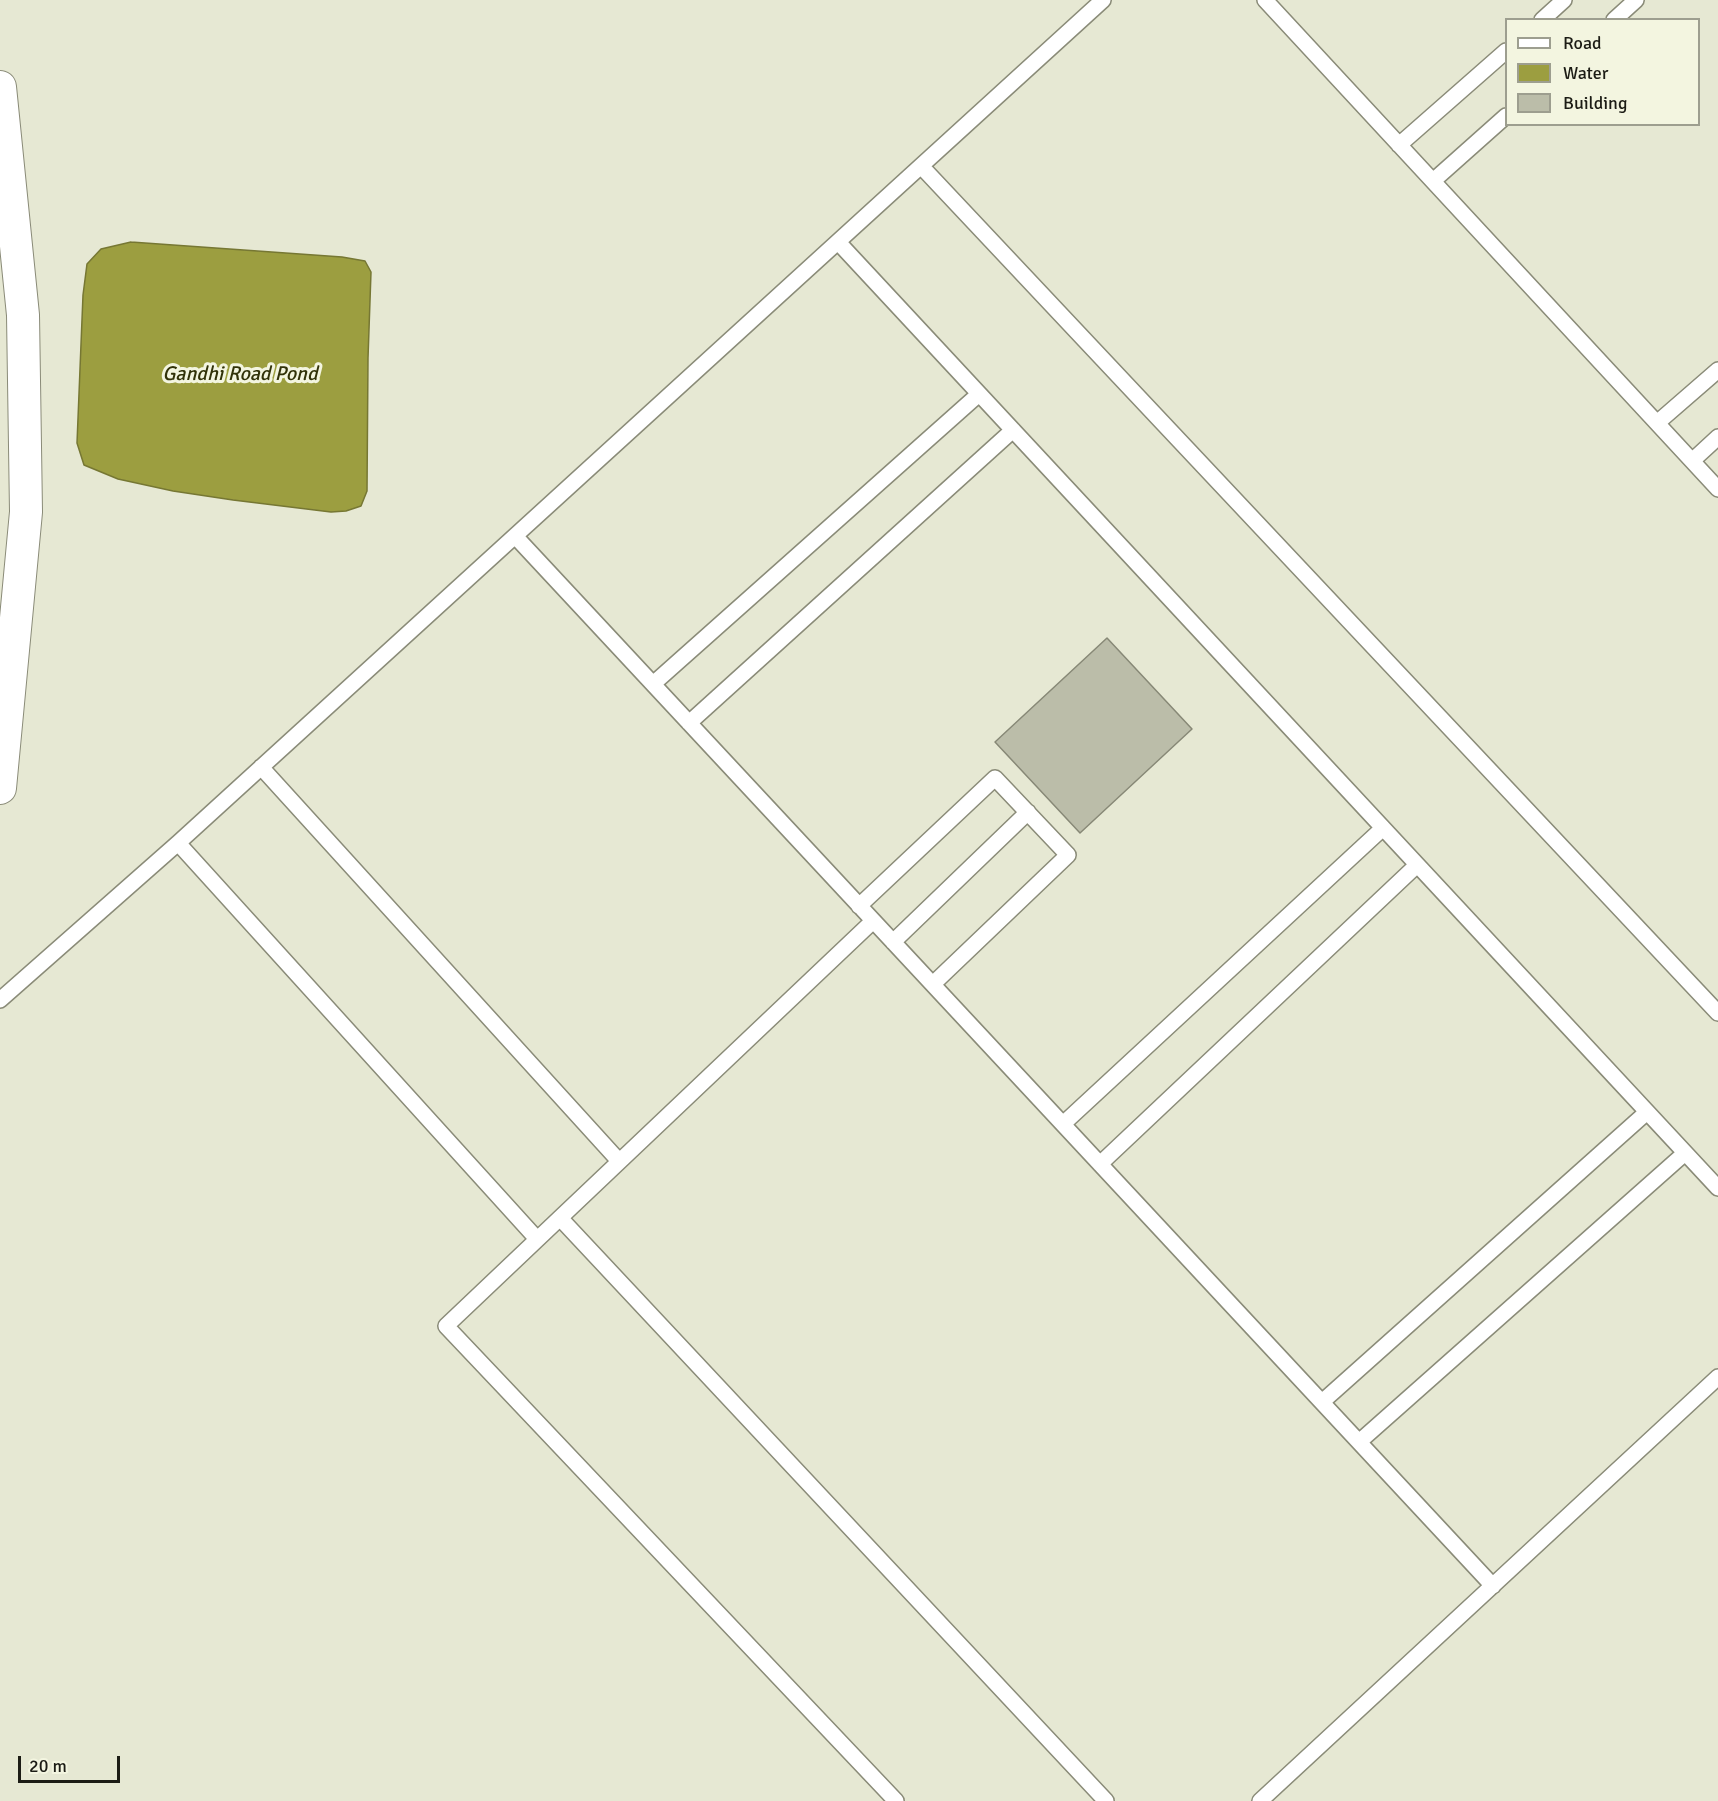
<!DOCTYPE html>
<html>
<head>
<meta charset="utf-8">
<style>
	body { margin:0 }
	#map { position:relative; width:1718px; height:1801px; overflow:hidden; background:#e6e8d3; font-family:Signika,sans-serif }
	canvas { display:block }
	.legend { position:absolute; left:1505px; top:18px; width:195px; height:108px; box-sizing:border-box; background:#f3f5e0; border:2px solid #9d9e8f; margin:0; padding:8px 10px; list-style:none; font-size:18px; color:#1c1c15 }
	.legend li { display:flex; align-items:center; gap:12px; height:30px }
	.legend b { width:30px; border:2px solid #9d9e8f }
	.scale { position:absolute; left:18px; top:1756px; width:102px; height:27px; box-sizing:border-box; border:3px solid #1c1c15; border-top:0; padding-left:8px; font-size:18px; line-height:21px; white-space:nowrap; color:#1c1c15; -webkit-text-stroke:4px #f3f5e0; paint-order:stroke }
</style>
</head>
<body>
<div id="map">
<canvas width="1718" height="1801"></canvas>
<ul class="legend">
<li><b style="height:8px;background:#fff"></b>Road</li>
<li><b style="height:16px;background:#9c9e40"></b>Water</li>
<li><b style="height:16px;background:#bbbda9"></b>Building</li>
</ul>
<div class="scale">20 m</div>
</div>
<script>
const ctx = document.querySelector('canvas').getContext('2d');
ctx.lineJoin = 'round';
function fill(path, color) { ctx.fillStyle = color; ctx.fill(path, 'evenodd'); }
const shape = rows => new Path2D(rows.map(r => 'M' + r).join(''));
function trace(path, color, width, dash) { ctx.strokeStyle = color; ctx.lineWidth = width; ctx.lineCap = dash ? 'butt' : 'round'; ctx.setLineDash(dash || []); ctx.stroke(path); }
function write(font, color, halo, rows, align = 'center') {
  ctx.font = font + ' Signika,sans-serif'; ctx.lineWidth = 6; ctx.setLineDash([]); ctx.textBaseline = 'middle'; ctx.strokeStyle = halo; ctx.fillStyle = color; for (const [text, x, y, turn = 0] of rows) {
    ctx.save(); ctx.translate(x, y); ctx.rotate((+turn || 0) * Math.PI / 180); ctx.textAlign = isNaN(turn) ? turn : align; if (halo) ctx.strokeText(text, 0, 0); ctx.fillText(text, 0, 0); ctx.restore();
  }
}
const water = shape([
	[131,242,342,257,365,261,371,272,368,358,367,491,361,506,346,511,331,512,233,500,173,491,118,479,84,465,77,443,83,295,87,264,101,249,131,242]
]);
const building = shape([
	[1107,638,1192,729,1080,833,995,742,1107,638]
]);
const service = shape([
	[1265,0,1718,489],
	[1542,20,1564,0],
	[1614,20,1636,0],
	[1399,145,1506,51],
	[921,166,1718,1013],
	[1433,181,1506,116],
	[838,242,1718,1188],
	[1657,423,1718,370],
	[1692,461,1718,437],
	[515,536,1493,1586],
	[653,684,979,394],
	[689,723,1013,430],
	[261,767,619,1161],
	[178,843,537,1239],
	[859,906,995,778,1068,855,933,984],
	[873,921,446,1326,896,1801],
	[893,942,1028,812],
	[0,1000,178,843,1103,0],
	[1063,1124,1383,828],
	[1100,1164,1417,865],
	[560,1218,1106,1801],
	[1322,1402,1647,1112],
	[1359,1442,1685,1153],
	[1260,1801,1718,1377]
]);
const minor = shape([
	[0,87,23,315,26,512,0,788]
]);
const waterNames = [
	["Gandhi Road Pond",240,375]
];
fill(water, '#9c9e40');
trace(water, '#767733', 1.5);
fill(building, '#bbbda9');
trace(building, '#878876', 1.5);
trace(service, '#8a8b78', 18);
trace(minor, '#8a8b78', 34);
trace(service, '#fff', 15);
trace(minor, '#fff', 32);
write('italic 20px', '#313209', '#f3f5e0', waterNames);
</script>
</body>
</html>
